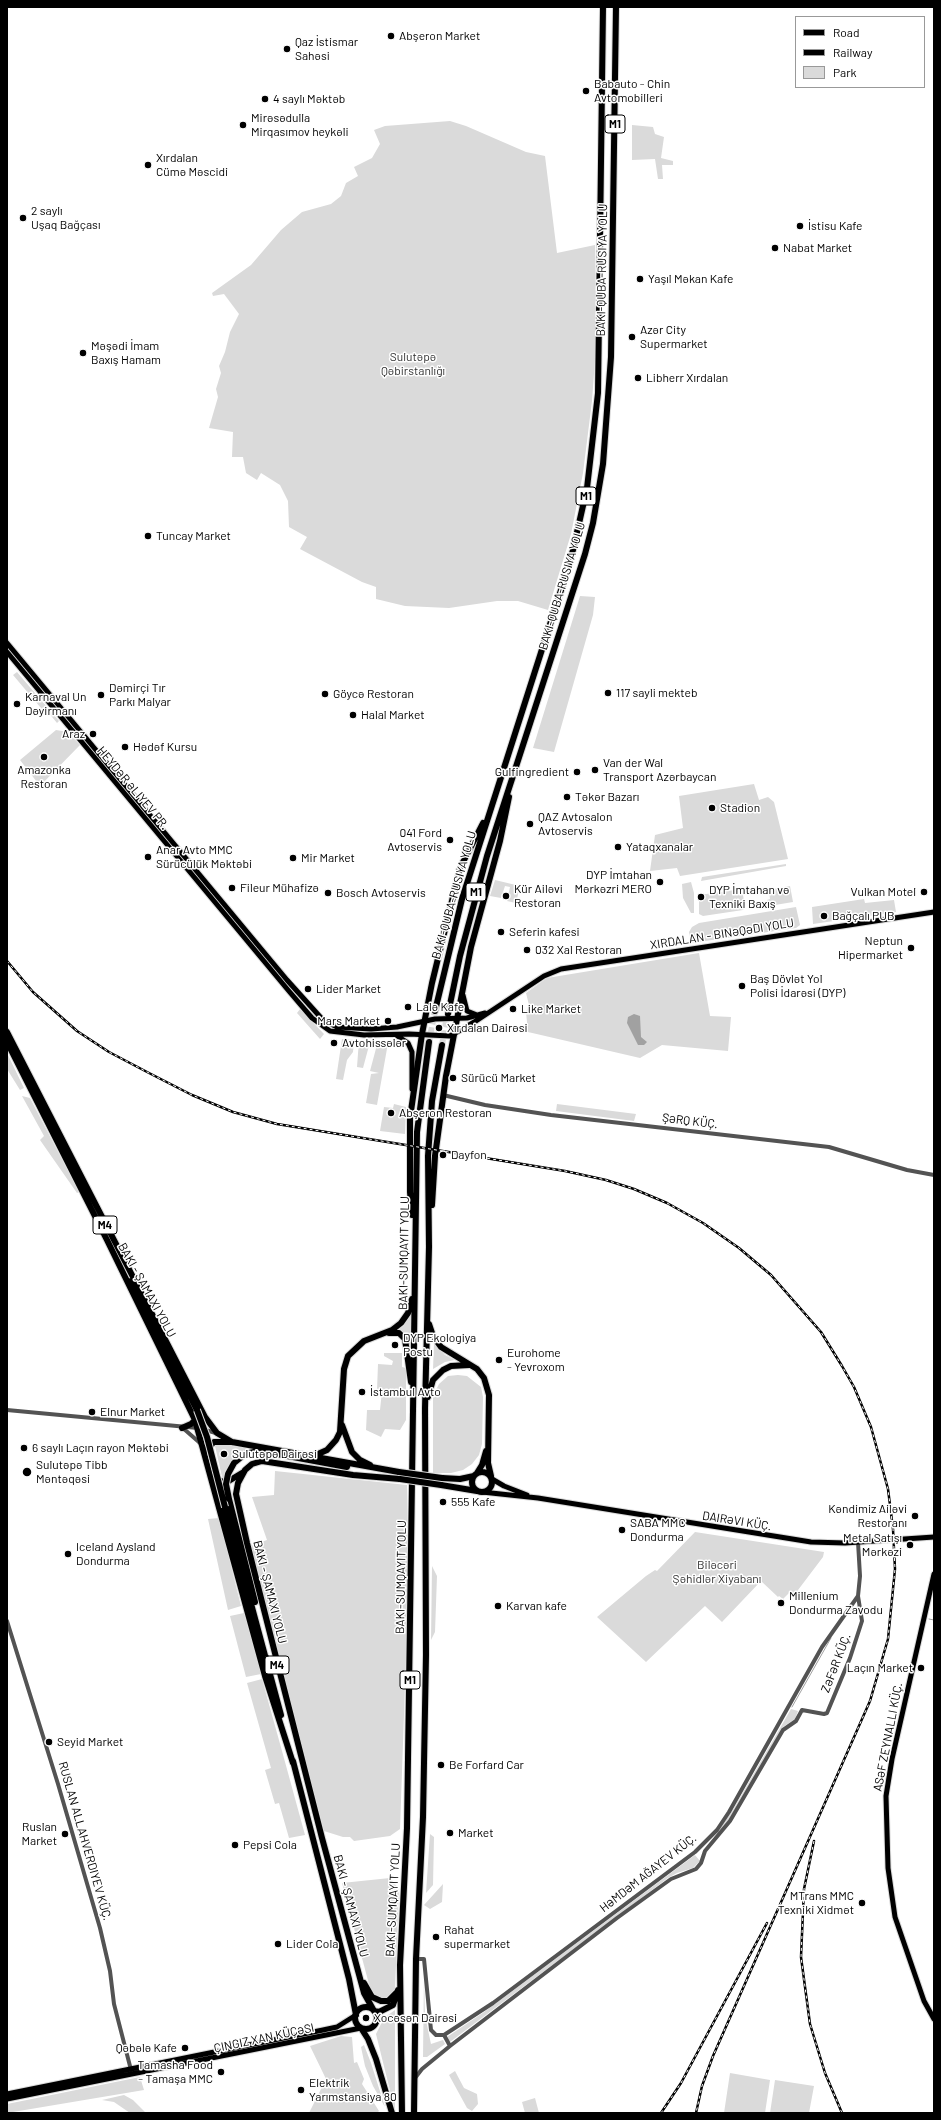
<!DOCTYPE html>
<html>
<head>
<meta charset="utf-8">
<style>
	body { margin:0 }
	#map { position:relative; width:941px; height:2120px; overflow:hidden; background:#fff; font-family:Barlow,sans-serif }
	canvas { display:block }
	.frame { position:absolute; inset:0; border:8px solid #000; pointer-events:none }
	.legend { position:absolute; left:795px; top:16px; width:130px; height:72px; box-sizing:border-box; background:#fff; border:1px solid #999; margin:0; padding:5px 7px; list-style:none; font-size:12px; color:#000 }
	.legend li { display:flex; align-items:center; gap:8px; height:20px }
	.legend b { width:20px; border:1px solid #999 }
</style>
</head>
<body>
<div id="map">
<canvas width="941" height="2120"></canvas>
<div class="frame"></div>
<ul class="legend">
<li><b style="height:5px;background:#000"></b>Road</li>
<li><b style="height:5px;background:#000"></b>Railway</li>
<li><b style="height:11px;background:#dadada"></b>Park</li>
</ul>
</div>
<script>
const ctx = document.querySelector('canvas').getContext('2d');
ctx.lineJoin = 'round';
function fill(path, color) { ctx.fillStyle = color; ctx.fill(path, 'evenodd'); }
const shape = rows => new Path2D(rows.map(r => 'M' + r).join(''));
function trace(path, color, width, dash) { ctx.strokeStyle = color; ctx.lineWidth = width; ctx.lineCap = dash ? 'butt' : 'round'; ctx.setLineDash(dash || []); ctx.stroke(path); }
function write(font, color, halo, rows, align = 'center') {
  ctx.font = font + ' Barlow,sans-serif'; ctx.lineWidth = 3; ctx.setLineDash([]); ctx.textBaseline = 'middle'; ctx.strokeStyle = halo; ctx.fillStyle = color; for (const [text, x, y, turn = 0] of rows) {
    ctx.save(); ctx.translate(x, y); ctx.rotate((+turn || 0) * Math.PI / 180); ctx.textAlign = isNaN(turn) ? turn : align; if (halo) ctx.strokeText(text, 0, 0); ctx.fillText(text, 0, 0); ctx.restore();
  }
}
const green = shape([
	[450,121,466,126,526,152,545,156,557,253,595,245,596,346,592,401,583,473,571,534,548,610,518,601,497,601,449,608,405,606,376,599,376,587,362,582,300,549,307,537,289,527,288,501,280,485,261,473,257,480,246,473,243,457,232,457,233,432,209,428,218,397,216,389,221,373,219,366,225,352,230,332,239,314,224,294,213,296,212,293,251,265,281,230,302,212,331,204,341,196,346,183,358,176,354,167,372,158,380,144,374,130,385,126],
	[632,125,653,127,655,134,664,137,661,158,673,161,673,165,662,165,663,179,658,179,655,159,632,160],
	[580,596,595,597,593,615,554,752,533,748],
	[17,672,59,721,57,723,48,712,46,714,13,675],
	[56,730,68,732,80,745,40,786,20,760],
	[754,784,759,800,768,797,774,802,788,859,680,876,677,868,650,871,655,835,683,828,679,796],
	[786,864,786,866,701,881,702,877],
	[495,880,520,886,516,903,507,901,510,887,505,886,501,898,490,896],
	[691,882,694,893,694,913,691,913,683,898,682,884],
	[790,886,793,902,769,906,767,900,770,899,769,890],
	[735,890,743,895,745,907,743,910,703,916,699,914,699,895],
	[864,899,865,903,894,900,896,912,813,924,812,907],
	[796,907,800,925,796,928,691,943,689,932,692,927,699,923],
	[699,953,710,1016,731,1017,728,1051,662,1045,640,1058,528,1032,526,1012,529,1005,526,993,547,978],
	[300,1009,324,1034,320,1039,297,1013],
	[342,1039,354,1040,353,1052,347,1060,343,1080,336,1079],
	[359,1040,370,1042,363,1068,357,1067],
	[378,1041,388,1043,377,1105,366,1103,371,1074,379,1073,370,1071],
	[7,1053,24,1088,20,1090,7,1069],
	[22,1096,30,1098,79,1192,77,1193,40,1140,44,1136],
	[394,1104,406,1107,405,1134,380,1131,384,1107,393,1108],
	[557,1104,636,1114,634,1121,556,1111],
	[411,1313,411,1363,405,1333,396,1330,404,1324],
	[434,1343,445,1355,455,1360,445,1362,433,1369],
	[384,1353,402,1353,402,1367,406,1368,406,1420,400,1430,385,1429,381,1437,366,1430,367,1410,380,1410,382,1391,377,1390,378,1364,392,1365,393,1361,384,1356],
	[458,1375,467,1376,481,1387,483,1397,482,1444,479,1455,472,1464,463,1470,451,1473,433,1473,433,1396,439,1384,448,1376],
	[225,1445,255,1449,243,1453,233,1460,225,1471,224,1486,215,1446],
	[275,1471,407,1485,408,1600,400,1829,390,1836,354,1841,350,1837,343,1837,324,1831,250,1546,267,1540,252,1497,274,1495],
	[219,1518,241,1606,228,1610,208,1519],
	[695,1532,824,1552,823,1557,795,1594,791,1591,783,1599,779,1596,778,1597,761,1581,722,1622,705,1606,646,1662,597,1617,646,1576,655,1570,657,1571],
	[432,1566,437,1576,435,1632,431,1640],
	[244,1613,261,1674,246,1677,230,1616],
	[262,1679,282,1751,305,1835,289,1838,279,1803,275,1804,265,1770,271,1768,247,1683],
	[791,1709,798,1711,795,1719,783,1727,730,1818,718,1835,717,1833,734,1808],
	[430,1834,434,1837,433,1885,426,1893],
	[695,1855,700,1861,693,1868,677,1873,668,1878,450,2042,447,2037,484,2012],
	[390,1878,399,1889,395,1990,393,1995,386,1999,380,1999,373,1994,370,1988,342,1883],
	[443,1884,442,1902,430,1909,424,1905],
	[424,1974,425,2016,431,2044,443,2040,445,2044,427,2057,423,2057],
	[395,2010,395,2111,376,2034,384,2018],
	[341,2036,352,2037,354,2063,357,2062,364,2079,362,2084,379,2111,377,2113,309,2113,326,2079,310,2046],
	[364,2045,371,2063,385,2107,373,2086,365,2066,361,2047],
	[455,2071,464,2088,477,2094,478,2104,472,2111,467,2108,449,2075],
	[730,2073,770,2080,765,2113,724,2113],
	[140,2077,144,2090,7,2113,7,2104],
	[775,2080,814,2086,809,2113,770,2113],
	[124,2095,133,2100,146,2113,130,2113,114,2102,102,2100],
	[535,2098,539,2113,525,2113,522,2102]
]);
const water = shape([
	[634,1014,640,1016,641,1037,647,1042,644,1045,638,1045,627,1023,628,1017]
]);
const stream = shape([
	[929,1619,934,1620],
	[792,1707,831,1638]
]);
const highwayTunnel = shape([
	[429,1042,435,1011],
	[442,1045,447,1015]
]);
const minor = shape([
	[443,1095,485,1105,551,1115,829,1147,907,1170,934,1175],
	[7,1410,198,1428,216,1433],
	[184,1429,200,1443],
	[7,1621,58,1784,100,1928,110,1971,114,2004,131,2070],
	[416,1959,424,1959,431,2030,436,2035,444,2035,493,2003,695,1852,717,1830,729,1812,822,1647,858,1596],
	[444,2035,450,2046],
	[415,2078,422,2069,450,2046,617,1918,671,1879,696,1869,701,1863,705,1851,730,1821,783,1730,796,1721,802,1710,824,1714,827,1713,850,1658,862,1621,858,1596,860,1576,858,1542]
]);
const major = shape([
	[7,643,287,980,323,1020,337,1027,371,1029,397,1027,435,1019,467,1018,485,1013],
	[7,652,288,990,312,1018,330,1031,364,1035,409,1034,450,1036,476,1021,544,976,561,969,934,912],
	[463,995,467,1011,477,1015],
	[396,1035,408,1043,412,1052,412,1089],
	[492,1479,504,1486,527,1495],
	[482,1492,538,1498,811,1542,845,1543,934,1537],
	[934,1574,892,1759,886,1796,888,1868,895,1917,924,2001,934,2019],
	[7,2094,323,2030,337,2027,356,2015],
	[7,2099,361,2028]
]);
const highway = shape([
	[435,1011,462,899,562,587,573,550,587,488,598,393,603,7],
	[448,1014,460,956,487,856,585,554,593,523,603,464,611,357,616,7],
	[7,1032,205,1417,217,1433,232,1442],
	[7,1042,109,1244],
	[432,1205,435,1156,446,1076,471,947,500,841,509,797],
	[412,1215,410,1192,410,1118,422,1034,432,983,460,868,483,823],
	[107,1240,195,1420,265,1676,293,1763],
	[131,1281,197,1410],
	[429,1324,433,1336,441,1347,477,1369,484,1378,489,1395,488,1463,491,1476],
	[389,1333,399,1333,405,1339,411,1382],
	[428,1397,433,1380,443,1370,451,1366,469,1365],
	[342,1425,352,1452,360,1460,370,1465],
	[182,1428,191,1424,195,1420],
	[207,1449,214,1442,232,1442,399,1472],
	[245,1454,254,1452,266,1452,347,1467],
	[308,1456,318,1454,327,1450,336,1440,340,1432,344,1369,348,1356,364,1341,392,1330,401,1323,408,1313,412,1299],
	'472 1482a10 10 0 1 1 20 0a10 10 0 1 1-20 0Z',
	[477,1473,482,1465,486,1451],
	[215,1478,219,1481,227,1482,242,1473],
	[442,1478,460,1479,474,1476],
	[441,1485,477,1491],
	[229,1499,255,1602],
	[225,1507,281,1715],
	[293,1761,349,1979,356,2015],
	[364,1983,372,1997,381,2001,388,2001,396,1993],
	[398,1990,393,2005,379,2012,374,2011,364,1993,322,1838,247,1543,236,1494,238,1483,245,1470,252,1464,262,1461,353,1475,400,1479],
	'355 2018a11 11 0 1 1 22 0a11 11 0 1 1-22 0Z',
	[361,2028,368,2039,376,2059,392,2113],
	[402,2113,400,1965,407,1828,417,1132,429,1042],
	[414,2113,416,1959,423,1817,426,1655,425,1408,429,1247,428,1156,432,1101,442,1045]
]);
const rail = shape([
	[7,961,33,992,77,1031,109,1052,149,1073,192,1095,233,1112,277,1124,565,1171,606,1180,634,1189,667,1203,703,1223,739,1248,771,1275,821,1332,842,1366,854,1387,871,1427,888,1489,893,1529,895,1569,888,1639,870,1701,713,2056,702,2086,696,2113],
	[814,1841,804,1889,801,1957,810,2024,825,2073,842,2113],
	[661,2113,681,2083,767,1923]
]);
const highwayBridge = shape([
	[197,1410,207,1437,225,1507],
	[399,1472,442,1478],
	[400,1479,441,1485],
	[229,1499,226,1484,228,1474,234,1463,245,1454]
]);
const markers = [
	[391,36,4,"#000"],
	[287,49,4,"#000"],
	[586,91,4,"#000"],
	[265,99,4,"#000"],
	[243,125,4,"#000"],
	[148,165,4,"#000"],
	[23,218,4,"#000"],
	[800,226,4,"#000"],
	[775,248,4,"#000"],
	[640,279,4,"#000"],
	[632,337,4,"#000"],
	[83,353,4,"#000"],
	[638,378,4,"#000"],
	[148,536,4,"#000"],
	[608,693,4,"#000"],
	[325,694,4,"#000"],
	[101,695,4,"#000"],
	[17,704,4,"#000"],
	[353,715,4,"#000"],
	[93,734,4,"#000"],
	[125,747,4,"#000"],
	[44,757,4,"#000"],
	[595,770,4,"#000"],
	[577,772,4,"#000"],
	[567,797,4,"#000"],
	[712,808,4,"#000"],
	[530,824,4,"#000"],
	[450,840,4,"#000"],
	[618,847,4,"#000"],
	[148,857,4,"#000"],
	[293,858,4,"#000"],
	[660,882,4,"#000"],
	[232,888,4,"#000"],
	[924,892,4,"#000"],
	[328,893,4,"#000"],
	[506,896,4,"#000"],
	[701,897,4,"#000"],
	[824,916,4,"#000"],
	[501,932,4,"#000"],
	[911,948,4,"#000"],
	[527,950,4,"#000"],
	[742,986,4,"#000"],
	[308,989,4,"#000"],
	[408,1007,4,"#000"],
	[513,1009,4,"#000"],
	[388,1021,4,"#000"],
	[439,1028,4,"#000"],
	[334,1043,4,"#000"],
	[453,1078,4,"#000"],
	[391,1113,4,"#000"],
	[443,1155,4,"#000"],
	[395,1345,4,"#000"],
	[499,1360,4,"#000"],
	[362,1392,4,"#000"],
	[92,1412,4,"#000"],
	[24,1448,4,"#000"],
	[224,1454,4,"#000"],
	[27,1472,5,"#000"],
	[443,1502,4,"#000"],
	[915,1516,4,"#000"],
	[622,1530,4,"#000"],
	[910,1545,4,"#000"],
	[68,1554,4,"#000"],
	[781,1603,4,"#000"],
	[498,1606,4,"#000"],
	[921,1668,4,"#000"],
	[49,1742,4,"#000"],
	[441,1765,4,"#000"],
	[450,1833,4,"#000"],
	[65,1834,4,"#000"],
	[235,1845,4,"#000"],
	[862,1903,4,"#000"],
	[436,1937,4,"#000"],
	[278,1944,4,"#000"],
	[366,2018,4,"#000"],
	[185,2048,4,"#000"],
	[221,2072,4,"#000"],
	[301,2090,4,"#000"]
];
const shields = [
	[615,124,20],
	[586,496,20],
	[476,892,20],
	[105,1225,24],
	[277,1665,24],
	[410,1680,20]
];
const shieldNames = [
	["M1",615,124],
	["M1",586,496],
	["M1",476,892],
	["M4",105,1225],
	["M4",277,1665],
	["M1",410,1680]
];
const poiNames = [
	["Abşeron Market",399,36],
	["Qaz İstismar",295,42],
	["Sahəsi",295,56],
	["Babauto - Chin",594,84],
	["Avtomobilleri",594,98],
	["4 saylı Məktəb",273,99],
	["Mirəsədulla",251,118],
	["Mirqasımov heykəli",251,132],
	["Xırdalan",156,158],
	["Cümə Məscidi",156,172],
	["2 saylı",31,211],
	["Uşaq Bağçası",31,225],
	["İstisu Kafe",808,226],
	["Nabat Market",783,248],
	["Yaşıl Məkan Kafe",648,279],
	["Azər City",640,330],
	["Supermarket",640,344],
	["Məşədi İmam",91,346],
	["Baxış Hamam",91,360],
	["Libherr Xırdalan",646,378],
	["Tuncay Market",156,536],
	["Dəmirçi Tır",109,688],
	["Parkı Malyar",109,702],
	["117 sayli mekteb",616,693],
	["Göycə Restoran",333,694],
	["Karnaval Un",25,697],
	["Dəyirmanı",25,711],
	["Halal Market",361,715],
	["Araz",85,734,"right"],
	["Hədəf Kursu",133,747],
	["Van der Wal",603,763],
	["Transport Azərbaycan",603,777],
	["Amazonka",44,770,"center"],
	["Restoran",44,784,"center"],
	["Gulfingredient",569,772,"right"],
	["Təkər Bazarı",575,797],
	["Stadion",720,808],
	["QAZ Avtosalon",538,817],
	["Avtoservis",538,831],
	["041 Ford",442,833,"right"],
	["Avtoservis",442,847,"right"],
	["Yataqxanalar",626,847],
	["Anar Avto MMC",156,850],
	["Sürücülük Məktəbi",156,864],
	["Mir Market",301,858],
	["DYP İmtahan",652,875,"right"],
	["Mərkəzri MERO",652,889,"right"],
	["Fileur Mühafizə",240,888],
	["Kür Ailəvi",514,889],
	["Restoran",514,903],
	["DYP İmtahan və",709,890],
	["Texniki Baxış",709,904],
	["Vulkan Motel",916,892,"right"],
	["Bosch Avtoservis",336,893],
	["Bağçalı PUB",832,916],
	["Seferin kafesi",509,932],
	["Neptun",903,941,"right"],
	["Hipermarket",903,955,"right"],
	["032 Xal Restoran",535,950],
	["Baş Dövlət Yol",750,979],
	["Polisi İdarəsi (DYP)",750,993],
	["Lider Market",316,989],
	["Lalə Kafe",416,1007],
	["Like Market",521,1009],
	["Mars Market",380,1021,"right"],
	["Xırdalan Dairəsi",447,1028],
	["Avtohissələr",342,1043],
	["Sürücü Market",461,1078],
	["Abşeron Restoran",399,1113],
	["Dayfon",451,1155],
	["DYP Ekologiya",403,1338],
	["Postu",403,1352],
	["Eurohome",507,1353],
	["- Yevroxom",507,1367],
	["İstambul Avto",370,1392],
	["Elnur Market",100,1412],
	["6 saylı Laçın rayon Məktəbi",32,1448],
	["Sulutəpə Dairəsi",232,1454],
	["Sulutəpə Tibb",36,1465],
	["Məntəqəsi",36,1479],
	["555 Kafe",451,1502],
	["Kəndimiz Ailəvi",907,1509,"right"],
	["Restoranı",907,1523,"right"],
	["SABA MMC",630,1523],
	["Dondurma",630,1537],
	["Metal Satışı",902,1538,"right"],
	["Mərkəzi",902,1552,"right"],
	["Iceland Aysland",76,1547],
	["Dondurma",76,1561],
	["Millenium",789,1596],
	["Dondurma Zavodu",789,1610],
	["Karvan kafe",506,1606],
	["Laçın Market",913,1668,"right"],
	["Seyid Market",57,1742],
	["Be Forfard Car",449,1765],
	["Ruslan",57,1827,"right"],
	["Market",57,1841,"right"],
	["Market",458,1833],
	["Pepsi Cola",243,1845],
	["MTrans MMC",854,1896,"right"],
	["Texniki Xidmət",854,1910,"right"],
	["Rahat",444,1930],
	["supermarket",444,1944],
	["Lider Cola",286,1944],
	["Xocəsən Dairəsi",374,2018],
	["Qəbələ Kafe",177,2048,"right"],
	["Tamasha Food",213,2065,"right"],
	["- Tamaşa MMC",213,2079,"right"],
	["Elektrik",309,2083],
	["Yarımstansiya 80",309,2097]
];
const streetNames = [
	["BAKI-QUBA-RUSIYA YOLU",602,270,-89],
	["BAKI-QUBA-RUSIYA YOLU",562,586,-73],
	["HEYDƏR ƏLIYEV PR.",133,788,50],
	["BAKI-QUBA-RUSIYA YOLU",454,895,-74],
	["XIRDALAN - BINƏQƏDI YOLU",722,934,-9],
	["ŞƏRQ KÜÇ.",690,1121,7],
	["BAKI-SUMQAYIT YOLU",404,1253,-89],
	["BAKI - ŞAMAXI YOLU",147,1290,61],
	["DAIRƏVI KÜÇ.",737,1521,9],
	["BAKI-SUMQAYIT YOLU",401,1577,-89],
	["BAKI - ŞAMAXI YOLU",270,1592,76],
	["ZƏFƏR KÜÇ.",836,1663,-69],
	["ASƏF ZEYNALLI KÜÇ.",888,1737,-79],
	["RUSLAN ALLAHVERDIYEV KÜÇ.",85,1841,74],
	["HƏMDƏM AĞAYEV KÜÇ.",648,1873,-38],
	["BAKI-SUMQAYIT YOLU",393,1900,-87],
	["BAKI - ŞAMAXI YOLU",351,1906,75],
	["ÇINGIZ XAN KÜÇƏSI",264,2038,-12]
];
const parkNames = [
	["Sulutəpə",413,357],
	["Qəbirstanlığı",413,371],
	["Biləcəri",717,1565],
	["Şəhidlər Xiyabanı",717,1579]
];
fill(green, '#dadada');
fill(water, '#a1a1a1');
trace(stream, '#a1a1a1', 1);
trace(highwayTunnel, '#d9d9d9', 6, [6, 3]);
trace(major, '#dbdbdb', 7);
trace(highway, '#dbdbdb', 8);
trace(minor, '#535353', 4);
trace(major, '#000', 5);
trace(highway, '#000', 6);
trace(rail, '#000', 2.5);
trace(rail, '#fff', 1, [3]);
trace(highwayBridge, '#dbdbdb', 8, []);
trace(highwayBridge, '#000', 6);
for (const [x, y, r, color] of markers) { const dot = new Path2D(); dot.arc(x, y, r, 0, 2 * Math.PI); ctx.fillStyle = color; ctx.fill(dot); trace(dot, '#fff', 1.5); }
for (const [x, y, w] of shields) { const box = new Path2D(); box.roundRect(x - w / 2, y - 9, w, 18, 3); ctx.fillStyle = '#fff'; ctx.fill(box); trace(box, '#000', 1); }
write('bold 11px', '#000', null, shieldNames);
write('12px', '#000', '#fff', poiNames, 'left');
write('12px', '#000', '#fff', streetNames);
write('12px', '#313131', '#fff', parkNames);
</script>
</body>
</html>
